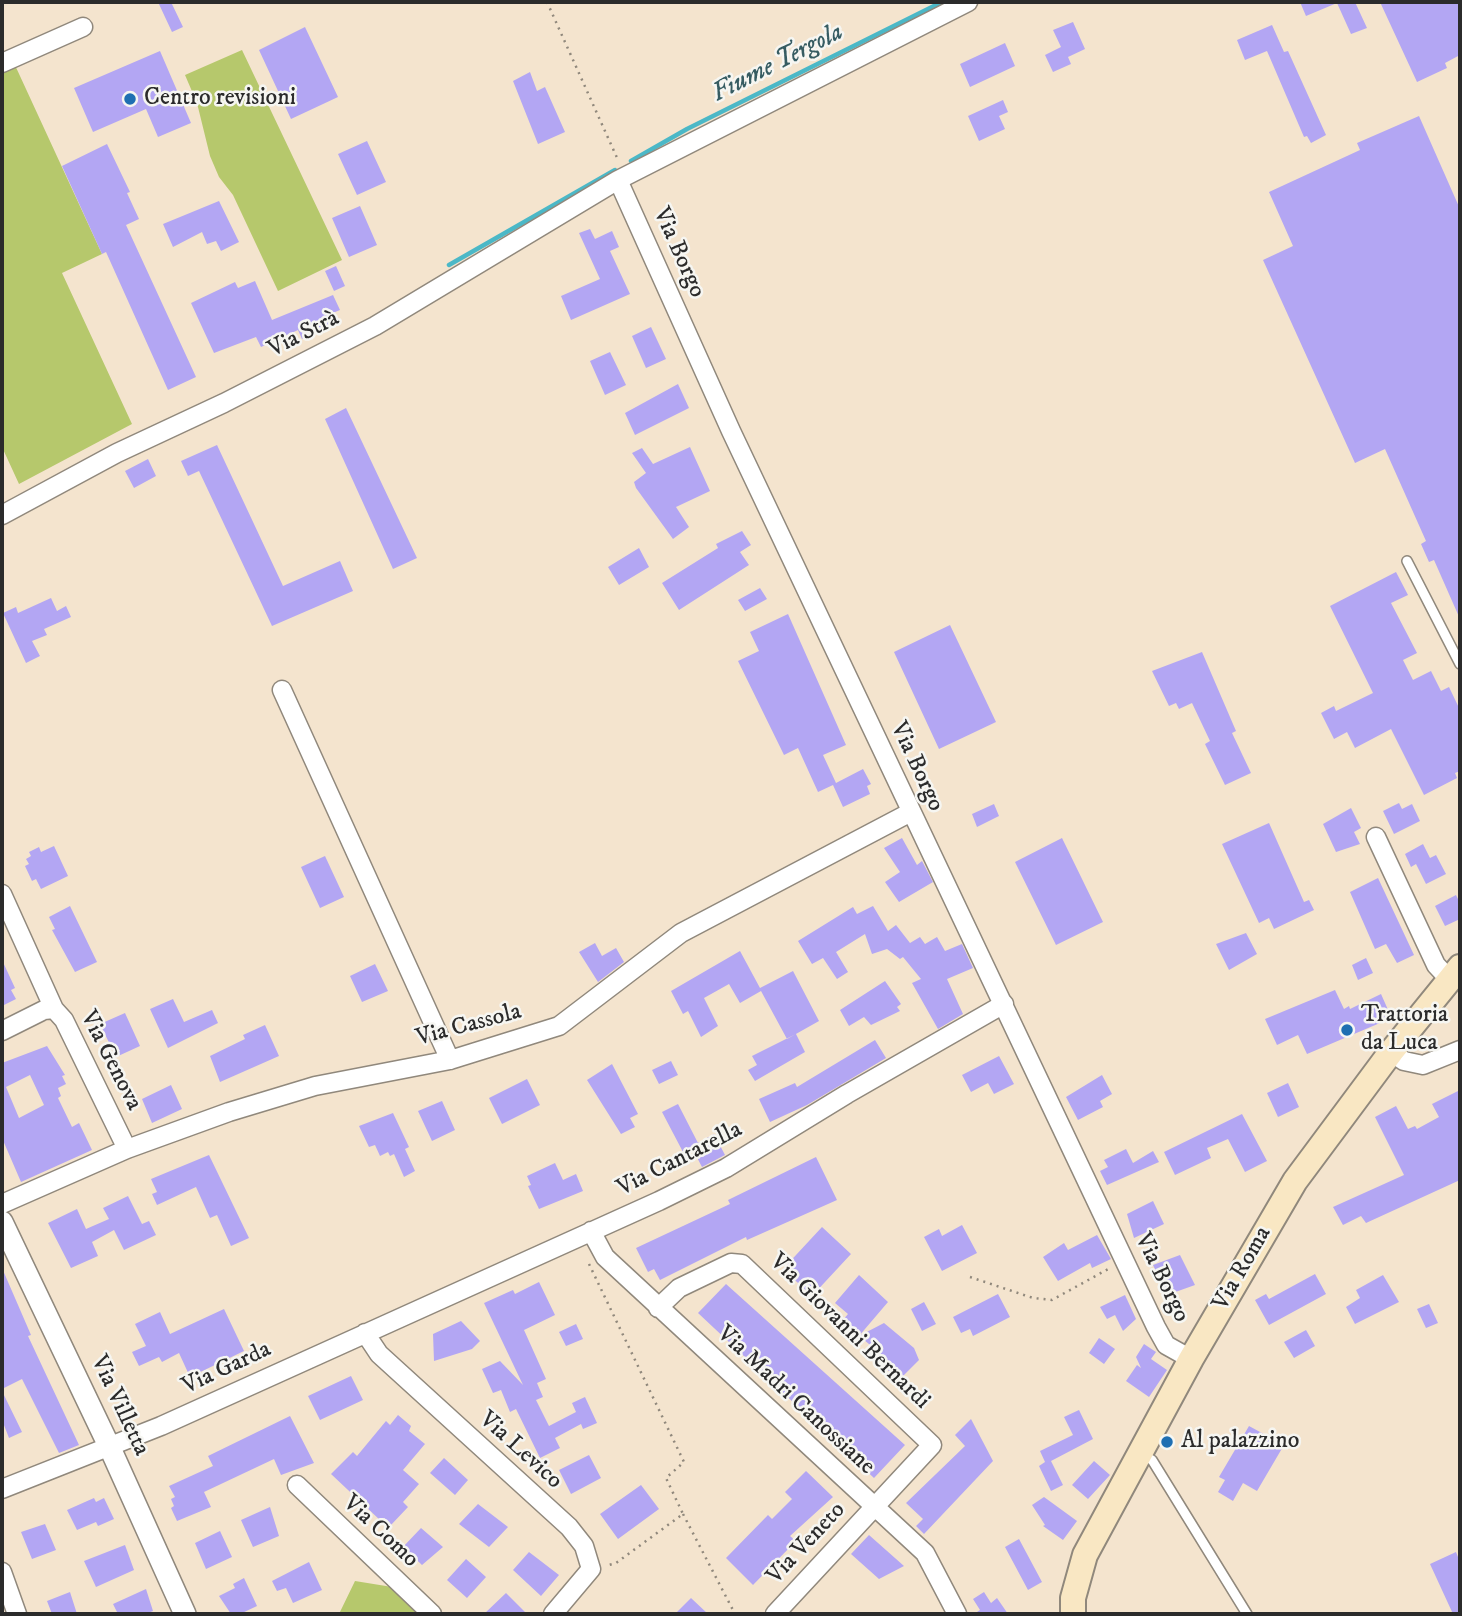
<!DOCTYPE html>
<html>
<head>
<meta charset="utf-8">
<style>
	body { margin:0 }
	#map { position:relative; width:1462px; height:1616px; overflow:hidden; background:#f4e4ce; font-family:"IM FELL DW Pica",serif }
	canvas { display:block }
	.frame { position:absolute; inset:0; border:4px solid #2b2b2b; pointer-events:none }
</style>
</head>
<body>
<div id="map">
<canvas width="1462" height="1616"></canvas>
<div class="frame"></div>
</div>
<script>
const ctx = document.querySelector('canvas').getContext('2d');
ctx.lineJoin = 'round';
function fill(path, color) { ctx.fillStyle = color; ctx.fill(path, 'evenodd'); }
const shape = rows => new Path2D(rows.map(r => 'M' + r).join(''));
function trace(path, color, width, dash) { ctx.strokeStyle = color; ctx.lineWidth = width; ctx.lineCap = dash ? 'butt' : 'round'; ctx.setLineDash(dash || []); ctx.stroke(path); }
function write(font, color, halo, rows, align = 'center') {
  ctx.font = font + ' "IM FELL DW Pica",serif'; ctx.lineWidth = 5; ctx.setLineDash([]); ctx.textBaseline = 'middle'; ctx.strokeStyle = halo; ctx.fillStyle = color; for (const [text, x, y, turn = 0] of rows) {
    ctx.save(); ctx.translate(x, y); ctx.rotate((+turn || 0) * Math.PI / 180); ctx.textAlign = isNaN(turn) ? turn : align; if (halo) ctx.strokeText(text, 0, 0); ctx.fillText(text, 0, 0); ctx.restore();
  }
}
const green = shape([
	[242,50,342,260,278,291,233,195,219,177,210,156,197,103,185,75],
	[14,63,102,254,62,273,132,424,19,484,2,447,2,69],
	[355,1581,392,1587,419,1614,339,1614]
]);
const stream = shape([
	[631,161,687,129,942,2],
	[449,265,615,170]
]);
const building = shape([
	[158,2,171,2,183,27,172,32],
	[1300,2,1355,2,1367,28,1351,34,1337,3,1306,16],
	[1380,2,1460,2,1460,55,1445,63,1447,68,1417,82],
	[1073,22,1085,49,1068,57,1071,64,1053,72,1045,55,1061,47,1053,30],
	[1272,25,1284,52,1288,51,1326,135,1311,143,1307,136,1304,137,1267,51,1245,60,1237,40],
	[305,27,338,97,291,119,259,50],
	[1005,43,1015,66,970,87,960,64],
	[160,51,191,123,158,137,146,109,93,132,74,88],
	[530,72,537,91,545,87,565,132,538,144,513,81],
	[1003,100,1008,112,999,116,1005,129,979,141,968,116],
	[1419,116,1460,209,1460,619,1434,560,1429,562,1421,544,1426,541,1385,449,1355,463,1263,260,1293,246,1269,192,1360,150,1357,143],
	[367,141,386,182,357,195,338,154],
	[107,144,130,192,127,193,139,219,126,225,196,377,168,390,106,252,102,254,62,166],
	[219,201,239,242,221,251,216,241,207,244,202,232,173,247,163,224],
	[360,206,377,245,349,257,332,218],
	[590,229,595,239,612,231,619,247,610,251,630,294,571,320,561,296,600,279,579,233],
	[336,266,345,286,334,291,325,271],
	[255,281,272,320,333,295,340,310,328,315,333,325,302,339,298,330,261,347,256,337,214,353,191,303,235,282,238,288],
	[651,327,666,359,646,368,632,336],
	[610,352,626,385,605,395,590,361],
	[678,384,689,408,635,435,625,413],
	[346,408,417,558,393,569,325,419],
	[217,445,283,586,340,561,353,591,272,626,199,471,188,476,181,461],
	[690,447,710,491,676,507,689,527,673,539,636,488,634,482,646,473,632,453,642,448,653,464],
	[148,459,156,476,134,488,125,471],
	[742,531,751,545,740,552,749,565,679,610,662,583,718,548,716,544],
	[639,548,649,567,619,585,608,567],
	[1396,572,1408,595,1391,603,1417,653,1403,660,1413,680,1431,671,1441,691,1449,687,1460,710,1460,771,1455,773,1457,778,1424,795,1391,729,1355,748,1347,732,1334,739,1321,713,1334,706,1336,711,1373,693,1330,606],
	[760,588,767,599,745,611,738,600],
	[51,598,57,611,66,606,71,617,44,629,47,635,32,641,40,656,26,663,3,613,16,607,18,613],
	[788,614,846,745,823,755,836,783,863,769,871,784,867,786,870,794,843,807,833,785,818,792,798,748,784,755,738,661,759,651,750,632],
	[950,625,996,722,939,749,894,652],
	[1202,652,1236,731,1232,733,1251,773,1225,785,1205,744,1210,741,1192,703,1179,709,1176,703,1169,706,1152,671],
	[1399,803,1402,809,1412,804,1420,821,1394,834,1383,811],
	[994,804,999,816,977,827,972,814],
	[1351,808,1361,828,1354,832,1360,844,1336,852,1323,824],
	[1269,823,1304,902,1309,900,1314,910,1274,929,1269,918,1259,923,1222,844],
	[902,838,917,865,922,861,933,882,899,902,885,882,900,872,884,848],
	[1062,838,1103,922,1056,945,1015,862],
	[1423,844,1430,858,1436,855,1446,874,1426,884,1416,864,1411,867,1405,854],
	[54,846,68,876,41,889,36,879,32,881,25,866,29,864,26,859,31,856,29,852,39,847,41,852],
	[325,856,344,897,320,908,301,867],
	[1378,878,1414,955,1397,963,1386,944,1375,949,1350,892],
	[1456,895,1460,903,1460,919,1445,926,1435,906],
	[70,906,97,962,75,972,52,930,55,929,49,917],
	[873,906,888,931,896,925,910,943,920,937,925,944,937,937,945,951,962,944,973,968,947,979,963,1014,938,1029,912,983,921,979,903,957,900,959,887,949,872,954,865,934,836,952,848,972,837,979,823,958,812,964,798,941,853,907,857,914],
	[1246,933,1257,954,1229,970,1216,944],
	[595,943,602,956,616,948,624,962,598,982,579,952],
	[740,951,760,988,793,971,819,1021,787,1039,761,991,740,1003,729,984,704,998,718,1026,701,1037,688,1011,683,1014,671,991],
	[1366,958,1373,973,1358,980,1352,965],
	[2,960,15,988,11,990,16,999,2,1006],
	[375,964,388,991,362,1002,350,976],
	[885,981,901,1004,897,1007,900,1011,871,1025,864,1017,849,1026,840,1010],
	[1335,990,1344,1009,1349,1006,1350,1009,1381,994,1389,1012,1384,1015,1387,1020,1307,1054,1298,1035,1277,1045,1265,1019],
	[173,999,184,1022,212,1010,218,1023,168,1048,150,1009],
	[125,1013,140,1046,116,1057,100,1024],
	[265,1025,279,1056,220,1082,210,1056,245,1039,243,1035],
	[796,1034,805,1052,755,1081,748,1070,757,1065,752,1056],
	[875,1040,886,1058,807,1105,770,1122,759,1099,795,1083,797,1087],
	[47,1046,65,1075,62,1076,66,1084,58,1088,61,1096,58,1098,72,1127,79,1123,92,1150,21,1182,2,1138,2,1063],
	[30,1075,44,1105,19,1118,6,1087],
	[999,1056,1014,1084,994,1094,988,1083,971,1092,962,1075],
	[671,1061,678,1075,659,1084,652,1070],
	[612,1064,638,1114,630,1118,635,1127,621,1134,587,1080],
	[1102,1075,1112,1094,1100,1101,1103,1107,1078,1120,1066,1097],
	[527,1079,540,1105,502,1124,489,1098],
	[1288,1083,1299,1107,1278,1117,1267,1093],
	[171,1085,182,1109,152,1123,142,1099],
	[1460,1090,1460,1180,1366,1223,1361,1216,1343,1225,1333,1207,1404,1175,1375,1117,1396,1106,1408,1129,1415,1126,1417,1129,1439,1117,1432,1104],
	[442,1101,455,1130,432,1141,418,1111],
	[678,1104,698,1143,714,1134,725,1155,702,1167,692,1148,683,1152,662,1112],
	[393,1113,409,1147,405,1149,415,1171,404,1177,394,1154,390,1156,388,1152,380,1156,375,1145,369,1147,359,1126],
	[1242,1114,1267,1161,1245,1172,1228,1139,1207,1148,1211,1158,1175,1175,1164,1152],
	[1126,1149,1133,1163,1153,1151,1159,1162,1107,1185,1100,1171,1108,1167,1104,1160],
	[209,1155,249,1238,231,1246,217,1215,210,1218,196,1187,157,1205,152,1194,157,1192,151,1179],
	[816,1157,837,1200,747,1240,746,1237,660,1280,654,1269,648,1272,636,1248,730,1204,728,1200],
	[555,1163,563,1180,576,1174,583,1191,539,1209,528,1186,531,1185,527,1176],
	[128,1196,142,1224,149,1221,156,1235,124,1250,114,1230,92,1242,98,1256,71,1268,48,1223,77,1209,86,1229,109,1219,103,1208],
	[1153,1201,1164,1224,1134,1238,1127,1214],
	[962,1225,977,1253,942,1271,924,1237,939,1229,942,1236],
	[822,1227,851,1254,812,1296,783,1269],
	[1097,1235,1111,1259,1092,1268,1090,1263,1058,1281,1043,1257,1064,1243,1068,1250],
	[1180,1255,1195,1285,1167,1295,1153,1265],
	[2,1268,31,1335,28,1336,79,1445,59,1453,22,1379,2,1389],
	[1315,1274,1326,1294,1269,1325,1255,1300,1266,1294,1269,1299],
	[859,1275,888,1302,859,1336,842,1321,848,1314,835,1303],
	[1383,1275,1399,1302,1355,1324,1346,1307,1360,1298,1356,1290],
	[539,1282,555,1315,524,1330,546,1379,537,1383,543,1397,536,1400,549,1426,576,1412,572,1403,585,1397,597,1423,583,1429,581,1424,555,1438,560,1448,540,1458,516,1409,510,1412,501,1390,493,1393,482,1369,500,1361,523,1385,484,1303,513,1290,515,1294],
	[726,1284,905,1445,874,1478,698,1313],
	[998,1294,1010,1317,973,1336,970,1329,961,1333,953,1317],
	[1125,1295,1136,1319,1123,1331,1115,1315,1107,1319,1100,1307],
	[924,1302,936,1324,922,1331,911,1309],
	[1429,1304,1438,1323,1426,1328,1417,1309],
	[224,1309,244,1351,190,1377,179,1353,162,1362,159,1357,139,1366,132,1352,146,1346,135,1324,160,1312,170,1334],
	[461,1321,480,1341,472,1349,434,1361,433,1334],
	[884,1323,914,1348,919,1360,899,1380,869,1353,874,1348,859,1336],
	[576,1324,583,1339,566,1346,559,1332],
	[1306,1330,1315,1346,1294,1358,1284,1342],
	[1099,1338,1115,1349,1104,1364,1089,1353],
	[1144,1344,1156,1352,1151,1359,1167,1370,1149,1397,1126,1381,1137,1365,1141,1368,1136,1357],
	[351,1376,363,1400,320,1420,308,1396],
	[2,1391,22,1432,9,1438,2,1420],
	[1079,1410,1093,1439,1051,1461,1063,1485,1051,1491,1039,1466,1045,1462,1040,1451,1073,1435,1064,1417],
	[398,1415,411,1426,409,1431,425,1444,403,1470,419,1484,403,1502,408,1507,391,1525,384,1518,381,1521,331,1474,353,1452,357,1456,386,1421,390,1425],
	[290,1416,314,1463,281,1475,274,1459,204,1492,211,1507,177,1521,171,1508,174,1506,171,1499,175,1497,169,1486,213,1466,208,1456],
	[971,1419,993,1461,924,1534,916,1526,923,1519,906,1503,965,1446,955,1435],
	[1249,1426,1284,1445,1257,1491,1243,1483,1233,1501,1218,1492,1225,1480,1219,1477],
	[589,1455,601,1478,571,1494,559,1470],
	[444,1458,468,1480,455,1495,430,1473],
	[1094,1461,1110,1475,1088,1499,1072,1485],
	[806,1471,833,1497,790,1536,796,1541,753,1585,726,1558,768,1515,772,1519,792,1499,785,1492],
	[641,1485,659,1509,618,1539,600,1514],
	[1044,1497,1077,1521,1063,1540,1043,1526,1045,1525,1032,1505],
	[94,1498,96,1502,104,1498,114,1519,98,1526,96,1522,77,1530,67,1510],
	[478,1504,508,1527,489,1547,459,1524],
	[270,1507,279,1536,253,1547,241,1520],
	[45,1524,56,1550,32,1559,21,1532],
	[421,1528,443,1547,422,1565,403,1547],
	[220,1531,232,1557,206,1569,195,1543],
	[869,1535,904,1566,879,1579,851,1554],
	[1019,1539,1042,1582,1028,1590,1005,1547],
	[125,1545,134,1570,96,1587,84,1561],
	[529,1552,559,1575,541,1596,513,1570],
	[1456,1552,1460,1562,1460,1614,1453,1614,1430,1564],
	[466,1559,486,1577,467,1598,447,1580],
	[309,1562,322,1590,293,1603,286,1588,277,1591,272,1581],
	[244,1578,257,1606,240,1614,231,1614,219,1596,235,1588,233,1584],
	[146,1589,153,1611,145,1614,118,1614,113,1604],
	[70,1592,77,1614,52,1614,47,1601],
	[984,1592,991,1603,997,1598,1008,1614,974,1614,980,1610,973,1599],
	[506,1593,527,1614,484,1614],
	[691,1598,708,1614,675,1614]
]);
const path = shape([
	[547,2,618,160],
	[589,1264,684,1462,666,1478,683,1514,616,1563,605,1566],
	[970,1277,1033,1298,1052,1300,1110,1268],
	[683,1514,735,1614]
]);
const service = shape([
	[1407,561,1460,664],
	[1140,1454,1152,1460,1247,1614]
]);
const minor = shape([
	[2,63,83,27],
	[618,180,731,431,1156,1327,1166,1345,1191,1359],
	[2,515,117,453,224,403,375,326,618,180,968,2],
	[282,690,450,1060],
	[1376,837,1436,965,1450,980],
	[2,894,54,1009],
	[2,1031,44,1010,54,1009,64,1020,127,1149],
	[1391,1052,1404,1061,1423,1065,1460,1050],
	[2,1204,127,1149,229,1112,315,1086,450,1060,559,1026,681,933,911,812],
	[591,1231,605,1257,925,1553,957,1614],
	[658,1308,679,1288,731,1263,742,1264,932,1445,775,1614],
	[365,1333,379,1354,569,1527,584,1546,591,1569,553,1614],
	[297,1485,432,1614],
	[2,1489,161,1426,659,1201,726,1168,847,1094,1004,1004],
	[2,1572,17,1614]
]);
const tertiary = shape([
	[2,1222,110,1448,185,1614]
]);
const secondary = shape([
	[1073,1614,1073,1598,1085,1555,1191,1359,1295,1181,1391,1052,1460,967]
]);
const markers = [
	[130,99,7,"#1f6fb2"],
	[1347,1030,7,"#1f6fb2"],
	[1167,1442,7,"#1f6fb2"]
];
const poiNames = [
	["Centro revisioni",144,99],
	["Trattoria",1361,1016],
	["da Luca",1361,1044],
	["Al palazzino",1181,1442]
];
const streetNames = [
	["Via Borgo",678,253,66],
	["Via Strà",304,335,-27],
	["Via Borgo",916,767,65],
	["Via Cassola",469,1026,-15],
	["Via Genova",110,1061,63],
	["Via Cantarella",680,1160,-27],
	["Via Roma",1243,1269,-60],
	["Via Borgo",1161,1278,64],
	["Via Giovanni Bernardi",849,1332,44],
	["Via Garda",227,1369,-25],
	["Via Madri Canossiane",795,1401,43],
	["Via Villetta",119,1406,65],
	["Via Levico",520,1451,42],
	["Via Como",380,1532,43],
	["Via Veneto",807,1544,-47]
];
const waterNames = [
	["Fiume Tergola",778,64,-27]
];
fill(green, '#b6c86c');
trace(stream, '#4bb8c7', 4.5);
fill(building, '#b3a6f3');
trace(service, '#90887c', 12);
trace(minor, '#90887c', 21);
trace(tertiary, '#90887c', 24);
trace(secondary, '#90887c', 28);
trace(path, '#90887c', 2.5, [2, 5]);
trace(service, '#fff', 9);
trace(minor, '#fff', 18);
trace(tertiary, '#fff', 21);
trace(secondary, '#f9e7c3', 24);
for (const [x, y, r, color] of markers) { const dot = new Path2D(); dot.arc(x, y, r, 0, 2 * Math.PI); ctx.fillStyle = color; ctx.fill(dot); trace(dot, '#f6f6f2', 2.5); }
write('24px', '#2b2b2b', '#f6f6f2', poiNames, 'left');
write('24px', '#2b2b2b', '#f6f6f2', streetNames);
write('italic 26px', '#365c62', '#f6f6f2', waterNames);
</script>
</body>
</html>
